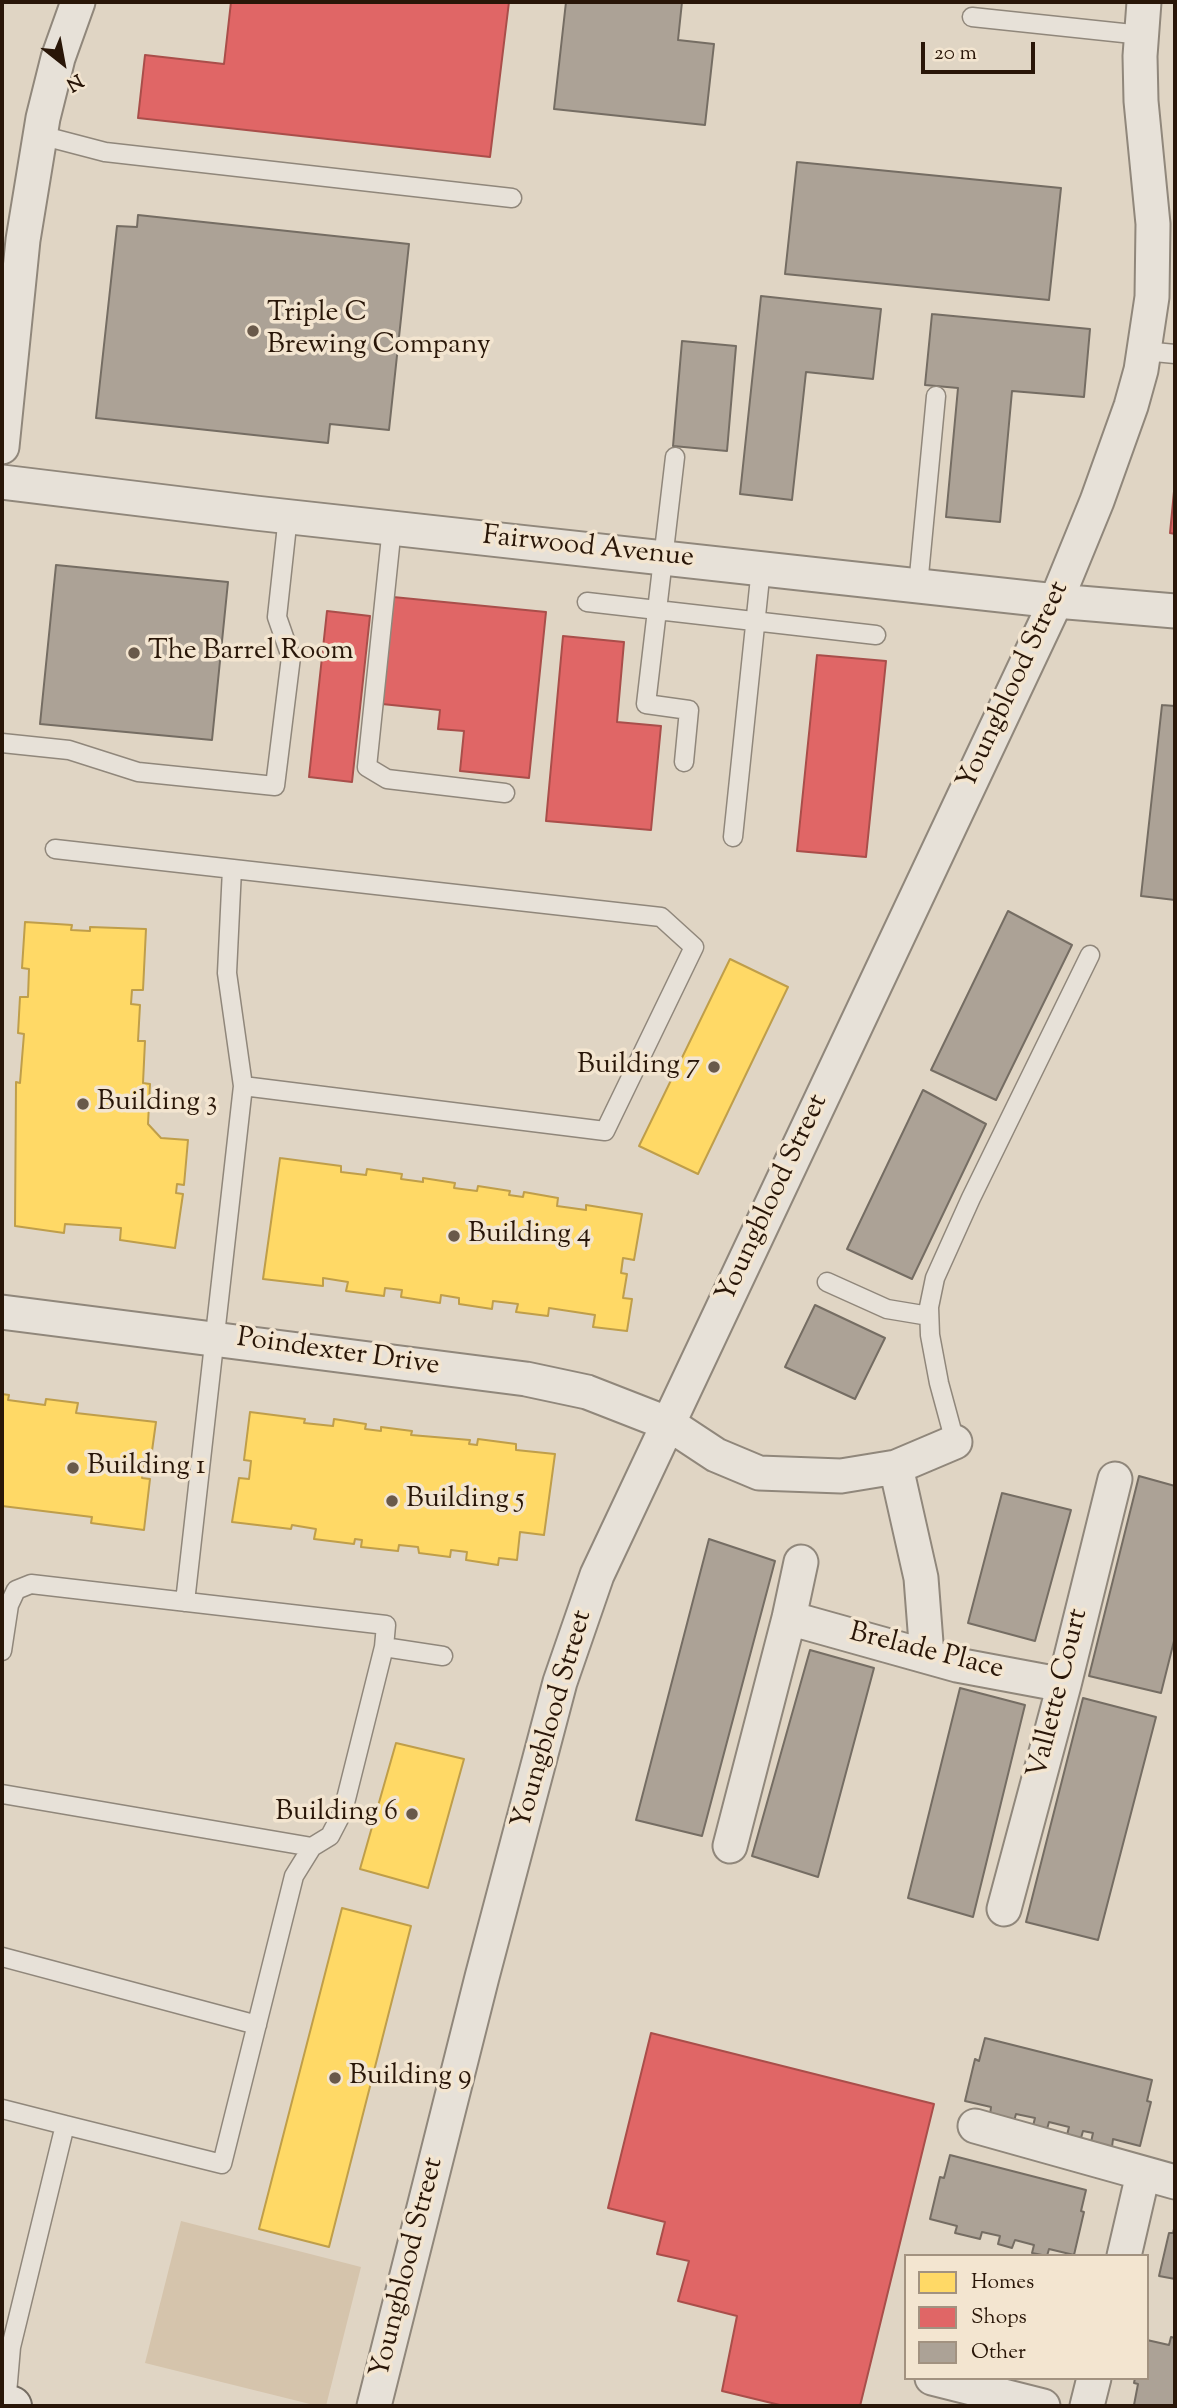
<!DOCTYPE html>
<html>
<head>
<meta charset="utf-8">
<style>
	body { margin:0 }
	#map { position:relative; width:1177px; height:2408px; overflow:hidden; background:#e0d5c4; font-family:"Sorts Mill Goudy",serif }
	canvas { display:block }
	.frame { position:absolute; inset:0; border:4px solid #291608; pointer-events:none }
	.legend { position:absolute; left:904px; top:2254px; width:245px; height:126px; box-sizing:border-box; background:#f3e5d0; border:2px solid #a29280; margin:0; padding:9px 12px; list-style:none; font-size:21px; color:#291608 }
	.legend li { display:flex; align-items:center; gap:14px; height:35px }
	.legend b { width:35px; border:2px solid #a29280 }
	.north { position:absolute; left:28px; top:28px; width:70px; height:70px; -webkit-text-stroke:5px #f3e5d0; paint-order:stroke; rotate:149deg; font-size:19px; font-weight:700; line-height:28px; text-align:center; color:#291608 }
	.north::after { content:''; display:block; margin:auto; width:24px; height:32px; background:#291608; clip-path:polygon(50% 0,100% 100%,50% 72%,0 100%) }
	.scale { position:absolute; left:921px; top:42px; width:114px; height:32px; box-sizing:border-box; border:4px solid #291608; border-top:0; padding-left:9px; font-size:21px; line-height:24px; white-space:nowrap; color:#291608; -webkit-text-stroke:5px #f3e5d0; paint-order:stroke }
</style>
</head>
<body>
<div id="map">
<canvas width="1177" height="2408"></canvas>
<div class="frame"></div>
<ul class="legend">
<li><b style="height:19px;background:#ffd966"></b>Homes</li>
<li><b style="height:19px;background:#e06666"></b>Shops</li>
<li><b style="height:19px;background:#aca296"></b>Other</li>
</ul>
<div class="north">N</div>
<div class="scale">20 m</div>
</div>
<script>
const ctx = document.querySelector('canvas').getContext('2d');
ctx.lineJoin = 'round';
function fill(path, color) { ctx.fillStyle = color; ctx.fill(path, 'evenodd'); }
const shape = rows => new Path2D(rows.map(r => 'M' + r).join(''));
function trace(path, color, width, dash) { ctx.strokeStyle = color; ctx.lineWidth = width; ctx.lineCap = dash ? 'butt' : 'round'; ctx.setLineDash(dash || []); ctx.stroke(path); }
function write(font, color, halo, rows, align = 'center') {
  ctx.font = font + ' "Sorts Mill Goudy",serif'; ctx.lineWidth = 7; ctx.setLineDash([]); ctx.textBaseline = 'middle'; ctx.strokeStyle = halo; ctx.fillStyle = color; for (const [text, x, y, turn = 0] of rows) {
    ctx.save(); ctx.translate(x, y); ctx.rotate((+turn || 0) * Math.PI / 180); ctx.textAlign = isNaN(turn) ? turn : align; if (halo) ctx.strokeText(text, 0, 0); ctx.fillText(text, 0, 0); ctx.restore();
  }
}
const green = shape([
	[181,2221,361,2267,326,2406,318,2406,145,2363]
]);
const homes = shape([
	[25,922,72,925,71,930,90,931,90,927,146,929,143,990,132,990,131,1004,140,1005,138,1041,145,1041,143,1083,150,1084,148,1124,161,1138,188,1140,184,1185,177,1184,176,1193,183,1194,175,1248,120,1240,121,1228,65,1224,64,1233,15,1226,16,1082,20,1083,24,1034,18,1033,20,997,28,997,29,969,22,968,25,922],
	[730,959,788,987,698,1174,639,1146,730,959],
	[280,1158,341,1166,341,1172,366,1175,367,1169,402,1174,401,1179,423,1182,423,1178,455,1183,454,1188,477,1191,478,1186,510,1191,509,1195,523,1197,524,1192,558,1198,557,1206,586,1210,586,1205,642,1214,634,1260,623,1258,621,1273,627,1274,623,1298,632,1299,627,1331,593,1327,595,1315,549,1308,548,1316,516,1312,518,1304,493,1301,492,1309,459,1304,459,1298,441,1295,440,1303,401,1297,402,1290,385,1288,384,1296,346,1291,348,1282,323,1278,323,1286,263,1279,280,1158],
	[2,1394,9,1395,8,1400,45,1405,46,1399,78,1403,76,1413,156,1422,151,1458,145,1458,142,1478,150,1479,144,1530,91,1523,92,1517,2,1506,2,1394],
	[250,1412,305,1419,304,1423,333,1426,334,1419,366,1424,365,1429,381,1431,381,1427,412,1431,411,1435,470,1440,469,1444,477,1445,478,1439,516,1444,516,1450,555,1454,544,1535,520,1532,517,1560,499,1558,498,1565,466,1560,467,1552,451,1550,450,1557,419,1553,418,1547,399,1545,398,1551,361,1547,362,1540,355,1539,354,1544,314,1539,316,1529,292,1525,291,1529,232,1522,239,1478,249,1479,251,1461,244,1460,250,1412],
	[396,1743,464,1759,428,1888,360,1869,396,1743],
	[342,1908,411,1926,329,2247,259,2229,342,1908]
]);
const shops = shape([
	[231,2,509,2,490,157,138,118,145,55,224,64,231,2],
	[1175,481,1175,534,1170,533,1175,481],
	[393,597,546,612,529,778,460,771,464,731,438,729,440,710,382,704,393,597],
	[327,611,370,616,352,782,309,777,327,611],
	[563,636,624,642,617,722,661,726,651,830,546,821,563,636],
	[817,655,886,661,866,857,797,851,817,655],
	[651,2033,934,2104,860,2406,784,2406,722,2391,737,2316,678,2301,689,2261,657,2254,665,2222,608,2208,651,2033]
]);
const building = shape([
	[566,2,682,2,678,40,714,44,705,125,554,109,566,2],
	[797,162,1061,188,1049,300,785,274,797,162],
	[138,215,409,244,389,430,330,424,328,443,96,418,117,226,137,227,138,215],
	[761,296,881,309,873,379,806,372,792,500,740,494,761,296],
	[932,314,1090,329,1084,397,1012,391,1000,522,946,517,958,388,925,385,932,314],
	[682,341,736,346,727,451,673,446,682,341],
	[56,565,228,582,212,740,40,724,56,565],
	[1162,705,1175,706,1175,900,1141,896,1162,705],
	[1008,911,1072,945,996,1100,931,1070,1008,911],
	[923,1090,986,1124,912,1279,847,1249,923,1090],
	[815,1305,885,1338,855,1399,785,1367,815,1305],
	[1139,1476,1175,1486,1175,1637,1161,1693,1089,1676,1139,1476],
	[1002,1493,1071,1510,1035,1641,968,1623,1002,1493],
	[709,1539,775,1561,702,1836,636,1820,709,1539],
	[810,1650,874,1668,818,1877,752,1856,810,1650],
	[960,1688,1025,1705,973,1917,908,1898,960,1688],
	[1083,1698,1156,1717,1098,1940,1026,1922,1083,1698],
	[985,2038,1152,2080,1147,2101,1151,2102,1140,2146,1113,2139,1112,2147,1091,2142,1093,2133,1083,2131,1081,2138,1067,2135,1069,2127,1049,2122,1047,2129,1033,2126,1035,2118,1016,2114,1014,2121,990,2115,991,2107,965,2101,975,2059,979,2061,985,2038],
	[950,2155,1086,2190,1081,2211,1084,2212,1074,2255,1049,2249,1047,2256,1032,2253,1034,2245,1015,2240,1012,2248,998,2244,1000,2236,982,2232,980,2239,955,2233,957,2226,930,2219,940,2177,944,2178,950,2155],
	[1175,2225,1175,2279,1159,2276,1169,2233,1173,2233,1175,2225],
	[1171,2337,1175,2338,1175,2406,1134,2405,1138,2384,1134,2383,1135,2378,1147,2378,1147,2340,1169,2345,1171,2337]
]);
const lane = shape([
	[972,17,1142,35],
	[40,135,105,152,512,198],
	[1144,351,1175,354],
	[675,457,646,704,689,710,684,762],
	[392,527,367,767,387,779,505,793],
	[918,586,936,396],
	[587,602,876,635],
	[2,743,69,750,138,772,275,786,291,657,277,617,288,516],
	[733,837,761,568],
	[55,849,661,917,694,947,605,1131,243,1086,185,1602],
	[232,869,227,973,243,1086],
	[827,1282,887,1309,929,1316],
	[955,1442,939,1383,930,1335,929,1307,935,1278,971,1198,1090,955],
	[384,1647,443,1656],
	[2,1651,9,1605,16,1590,31,1584,386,1625,384,1647,343,1811,330,1836,312,1847,294,1876,222,2164,65,2125,11,2347,6,2405],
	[2,1794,312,1847],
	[2,1957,257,2025],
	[2,2109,65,2125]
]);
const street = shape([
	[2,447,23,240,43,118,58,58,78,2],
	[2,482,255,513,809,574,1056,601,1175,611],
	[2,1312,526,1379,587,1392,669,1424,716,1455,759,1473,841,1476,896,1467,955,1442],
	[896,1467,921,1578,927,1656],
	[789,1618,957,1665,1064,1685],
	[730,1846,789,1618,801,1562],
	[1004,1909,1064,1685,1115,1479],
	[975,2126,1175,2182],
	[1124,2256,1143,2174],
	[932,2378,1043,2406],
	[374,2406,482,1977,560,1682,597,1575,1056,601,1097,501,1131,406,1141,370,1152,297,1153,224,1141,101,1140,56,1144,2],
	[1087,2406,1094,2378]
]);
const secondary = shape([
	[2,2405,12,2406]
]);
const markers = [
	[253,331,7,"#69594a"],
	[134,653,7,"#69594a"],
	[714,1067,7,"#69594a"],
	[83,1104,7,"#69594a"],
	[454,1236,7,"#69594a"],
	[73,1468,7,"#69594a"],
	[392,1501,7,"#69594a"],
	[412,1814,7,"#69594a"],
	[335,2078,7,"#69594a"]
];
const poiNames = [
	["Triple C",267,315],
	["Brewing Company",267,347],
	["The Barrel Room",148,653],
	["Building 7",700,1067,"right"],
	["Building 3",97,1104],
	["Building 4",468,1236],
	["Building 1",87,1468],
	["Building 5",406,1501],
	["Building 6",398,1814,"right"],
	["Building 9",349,2078]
];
const streetNames = [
	["Fairwood Avenue",588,549,6],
	["Youngblood Street",1015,686,-65],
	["Youngblood Street",774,1199,-65],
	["Poindexter Drive",338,1354,8],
	["Brelade Place",926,1653,14],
	["Vallette Court",1060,1694,-76],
	["Youngblood Street",554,1720,-74],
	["Youngblood Street",409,2268,-76]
];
fill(green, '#d5c4ac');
fill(homes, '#ffd966');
trace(homes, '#bf9e4a', 2);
fill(shops, '#e06666');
trace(shops, '#a94e4a', 2);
fill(building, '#aca296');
trace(building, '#756d63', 2);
trace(lane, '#90877b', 21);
trace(street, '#90877b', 37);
trace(secondary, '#756d63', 42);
trace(lane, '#e7e1d8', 18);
trace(street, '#e7e1d8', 33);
trace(secondary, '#e7e1d8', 38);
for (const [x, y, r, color] of markers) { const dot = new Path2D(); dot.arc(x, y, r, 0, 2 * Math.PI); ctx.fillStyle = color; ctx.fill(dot); trace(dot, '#f3e5d0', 2.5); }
write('28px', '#291608', '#f3e5d0', poiNames, 'left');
write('28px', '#291608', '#f3e5d0', streetNames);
</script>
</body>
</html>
